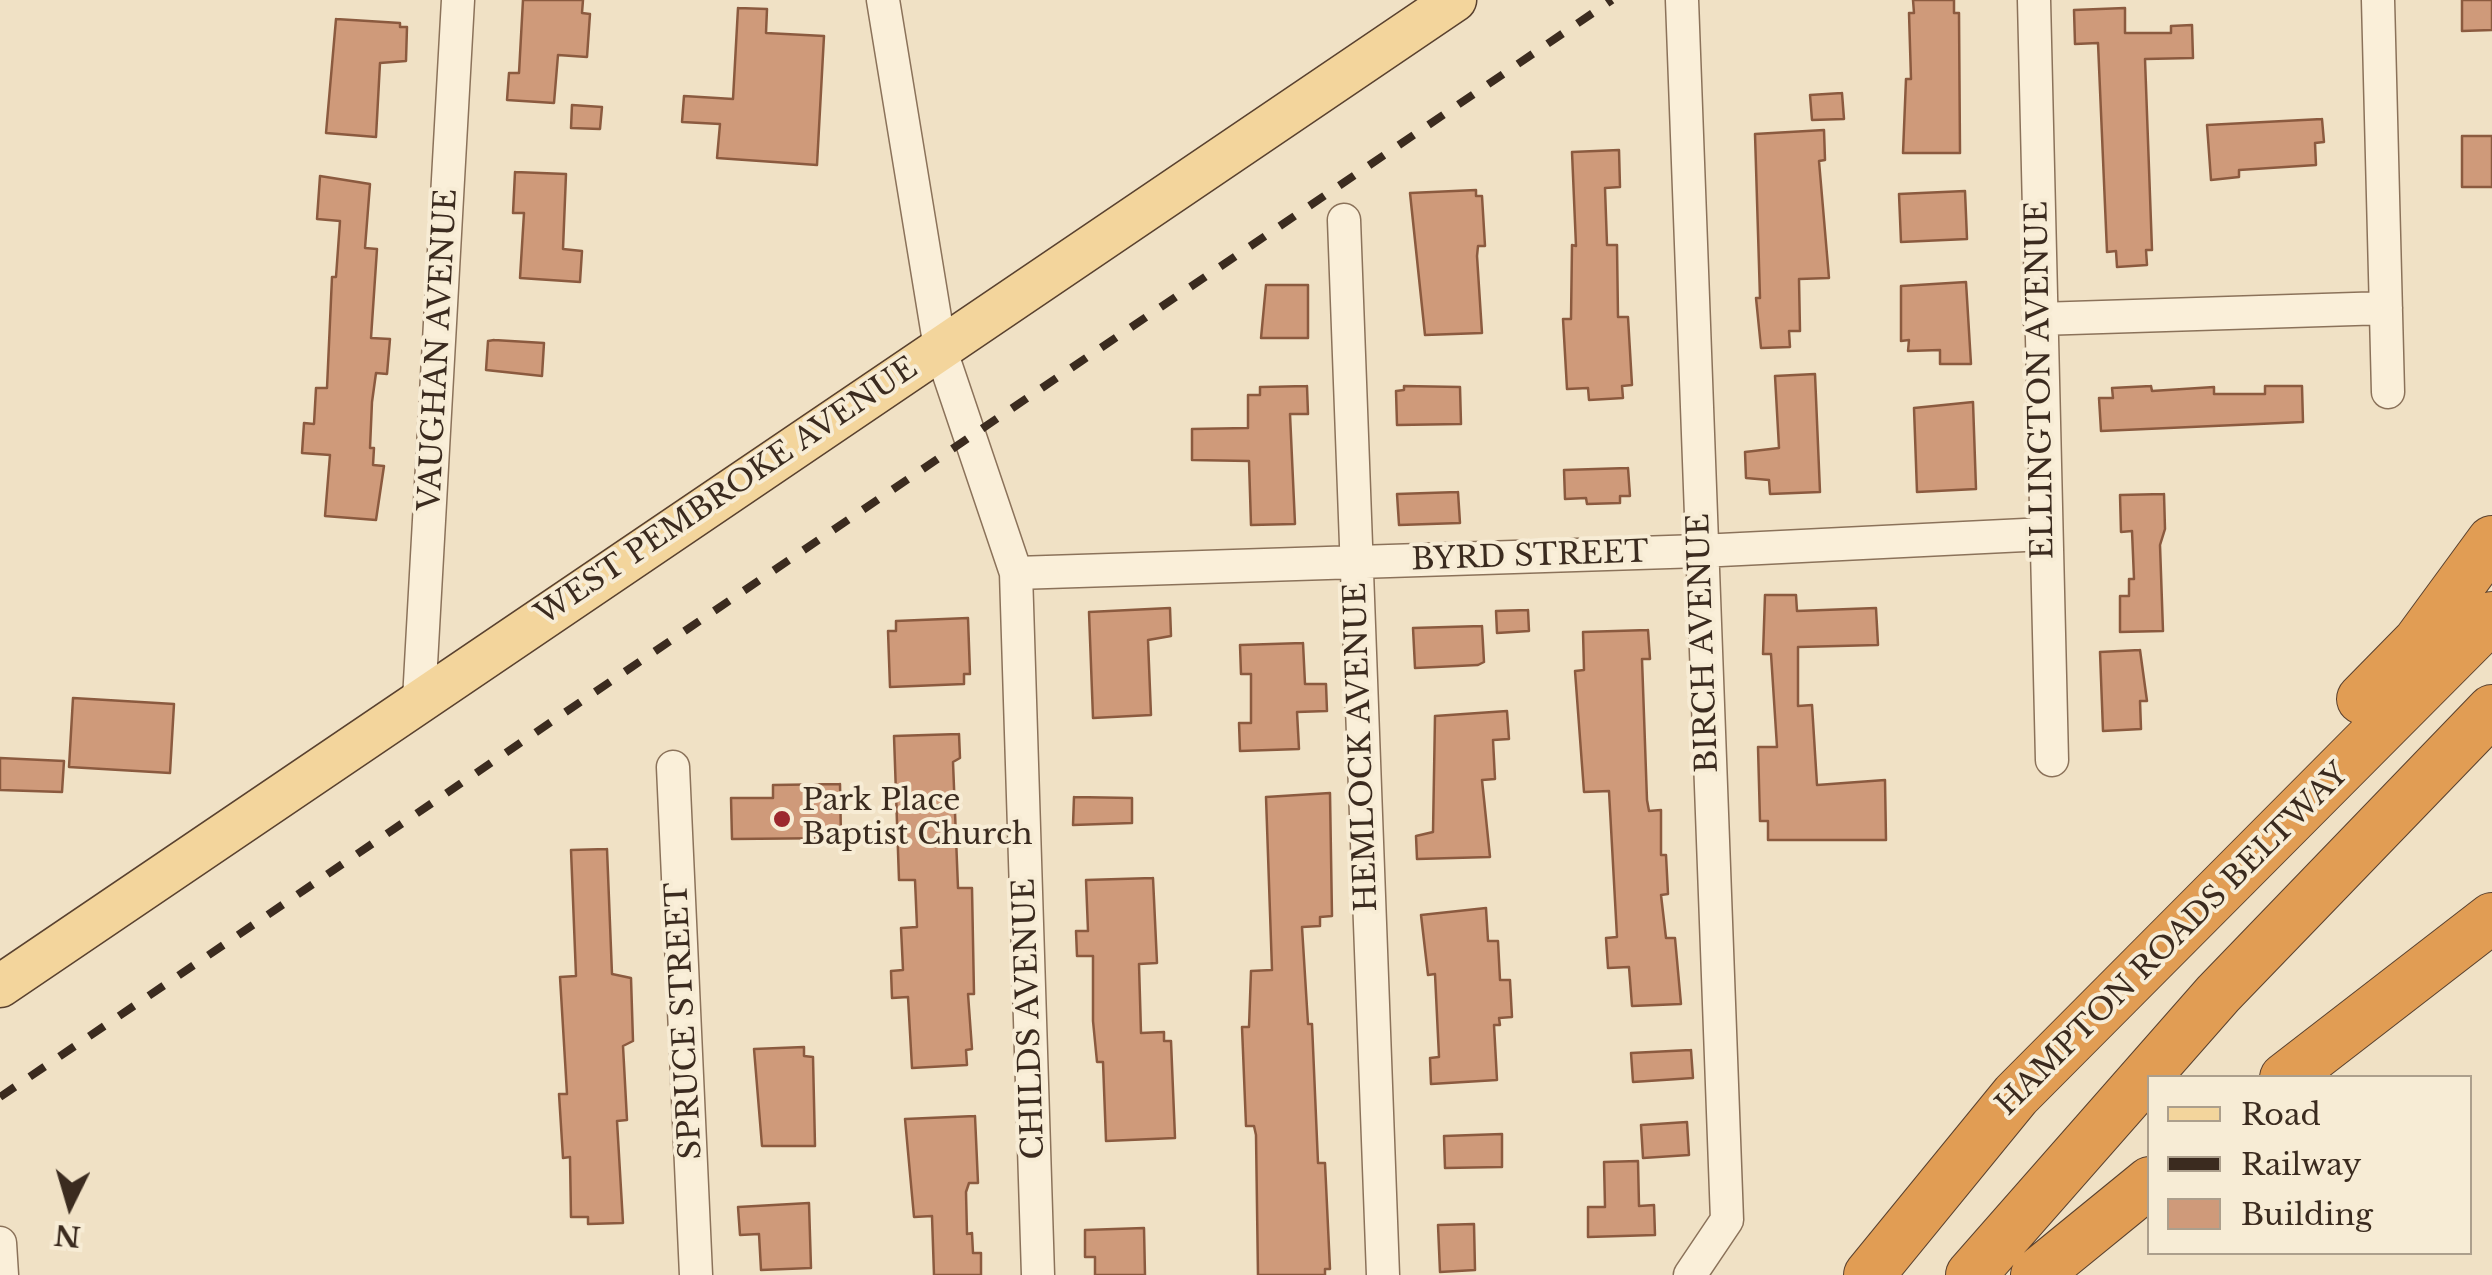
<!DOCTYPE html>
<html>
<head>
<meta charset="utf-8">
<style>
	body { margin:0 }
	#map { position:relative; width:2492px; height:1275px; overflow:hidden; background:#f0e1c5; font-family:"Libre Baskerville",serif }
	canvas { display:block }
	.legend { position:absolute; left:2147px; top:1075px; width:325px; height:180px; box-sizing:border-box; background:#f7ecd5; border:2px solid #ac9f8c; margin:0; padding:12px 18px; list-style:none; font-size:30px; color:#3b2b1f }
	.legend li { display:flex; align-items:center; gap:20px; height:50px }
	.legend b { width:50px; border:2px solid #ac9f8c }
	.north { position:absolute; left:20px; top:1155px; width:100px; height:100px; -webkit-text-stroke:8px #f7ecd5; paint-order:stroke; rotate:185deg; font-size:28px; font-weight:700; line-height:40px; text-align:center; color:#3b2b1f }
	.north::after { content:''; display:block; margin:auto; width:35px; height:45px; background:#3b2b1f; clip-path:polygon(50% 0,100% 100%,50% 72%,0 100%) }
</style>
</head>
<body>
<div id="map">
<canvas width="2492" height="1275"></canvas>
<ul class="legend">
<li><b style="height:12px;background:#f3d59c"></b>Road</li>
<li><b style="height:12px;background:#3b2b1f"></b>Railway</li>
<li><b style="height:28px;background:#cf9a7a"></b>Building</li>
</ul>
<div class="north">N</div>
</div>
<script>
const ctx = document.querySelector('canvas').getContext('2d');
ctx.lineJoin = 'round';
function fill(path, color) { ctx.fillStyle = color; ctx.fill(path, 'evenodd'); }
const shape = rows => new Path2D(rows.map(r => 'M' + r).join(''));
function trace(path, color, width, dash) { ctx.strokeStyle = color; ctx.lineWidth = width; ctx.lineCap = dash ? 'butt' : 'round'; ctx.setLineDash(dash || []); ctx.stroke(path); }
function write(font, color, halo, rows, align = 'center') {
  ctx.font = font + ' "Libre Baskerville",serif'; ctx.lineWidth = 8; ctx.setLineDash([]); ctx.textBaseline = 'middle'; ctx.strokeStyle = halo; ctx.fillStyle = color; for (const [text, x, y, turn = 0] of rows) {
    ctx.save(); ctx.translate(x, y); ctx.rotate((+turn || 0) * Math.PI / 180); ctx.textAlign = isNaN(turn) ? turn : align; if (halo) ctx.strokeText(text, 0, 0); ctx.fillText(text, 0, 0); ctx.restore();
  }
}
const building = shape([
	[523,0,583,0,582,13,590,14,587,57,558,55,554,103,507,100,509,73,519,73,523,0],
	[1913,0,1954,0,1954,13,1959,13,1960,153,1903,153,1906,79,1911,79,1909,13,1914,13,1913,0],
	[2462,0,2492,0,2492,30,2462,31,2462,0],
	[738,8,767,9,766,33,824,36,817,165,717,158,720,124,682,122,684,96,733,99,738,8],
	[2125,8,2125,33,2171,33,2171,26,2192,25,2193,58,2145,59,2152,250,2146,250,2147,265,2117,267,2116,251,2107,252,2098,43,2075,44,2074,10,2125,8],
	[336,19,400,23,400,27,407,27,406,61,380,63,376,137,326,133,336,19],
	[1842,93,1844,119,1812,120,1810,95,1842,93],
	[572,105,602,107,600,129,571,128,572,105],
	[2322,119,2324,142,2315,143,2316,165,2239,170,2239,177,2211,180,2207,125,2322,119],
	[1824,130,1825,160,1819,161,1829,278,1799,279,1800,331,1789,331,1790,347,1761,348,1756,298,1760,298,1755,134,1824,130],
	[2462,136,2492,136,2492,187,2462,187,2462,136],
	[1619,150,1620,187,1605,188,1607,245,1617,245,1618,317,1628,317,1632,385,1622,386,1623,398,1589,400,1588,388,1567,389,1563,319,1571,319,1572,245,1576,246,1572,152,1619,150],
	[515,172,566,174,563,249,582,251,580,282,520,278,524,213,513,213,515,172],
	[320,176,370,184,365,248,377,249,371,338,390,339,387,374,376,373,372,402,370,448,374,448,373,465,384,466,376,520,325,516,330,455,302,453,304,423,314,424,316,388,327,388,332,277,336,277,340,221,317,219,320,176],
	[1476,190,1476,196,1482,196,1485,246,1478,246,1477,256,1482,333,1425,335,1410,193,1476,190],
	[1965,191,1967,239,1901,242,1899,194,1965,191],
	[1966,282,1971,364,1940,364,1940,350,1908,351,1909,340,1901,341,1901,286,1966,282],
	[1266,285,1308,285,1308,338,1261,338,1266,285],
	[494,340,544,343,542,376,486,370,488,341,494,340],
	[1815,374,1820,492,1770,494,1769,480,1746,478,1745,452,1779,448,1775,376,1815,374],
	[1307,386,1308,414,1290,414,1295,524,1251,525,1249,461,1192,460,1192,429,1248,428,1248,395,1260,395,1260,387,1307,386],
	[1404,386,1460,387,1461,424,1397,425,1396,391,1404,390,1404,386],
	[2151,386,2152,391,2214,387,2214,394,2265,394,2265,386,2302,386,2303,422,2101,431,2099,398,2113,398,2112,388,2151,386],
	[1973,402,1976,489,1917,492,1914,408,1973,402],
	[1628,468,1630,496,1620,496,1620,503,1587,504,1586,498,1565,499,1564,470,1628,468],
	[1458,492,1460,523,1399,525,1397,494,1458,492],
	[2164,494,2165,529,2160,545,2163,631,2120,632,2120,596,2129,596,2129,579,2134,579,2132,531,2121,532,2120,495,2164,494],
	[1765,595,1796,595,1797,611,1876,608,1878,645,1798,647,1798,706,1812,705,1817,785,1885,780,1886,840,1768,840,1768,821,1760,821,1758,747,1777,747,1771,654,1763,654,1765,595],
	[1170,608,1171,636,1148,640,1151,715,1093,718,1089,612,1170,608],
	[1528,610,1529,631,1497,633,1496,611,1528,610],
	[968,618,970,674,964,674,964,684,890,687,888,631,896,631,896,621,968,618],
	[1482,626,1484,662,1478,665,1415,668,1413,628,1482,626],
	[1648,630,1650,659,1642,659,1647,800,1649,811,1661,810,1661,855,1666,855,1668,894,1661,895,1666,938,1675,938,1681,1004,1632,1006,1629,967,1608,968,1606,938,1617,937,1609,791,1584,792,1575,671,1584,670,1583,632,1648,630],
	[1303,643,1305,684,1326,684,1327,711,1297,712,1299,749,1240,751,1239,723,1251,723,1251,674,1241,674,1240,645,1303,643],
	[2140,650,2147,701,2140,701,2141,729,2103,731,2100,652,2140,650],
	[73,698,174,704,170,773,69,767,73,698],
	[1507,711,1509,739,1493,740,1495,779,1482,780,1490,857,1417,859,1416,836,1433,832,1435,716,1507,711],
	[959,734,960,758,953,762,958,888,972,888,974,994,968,994,972,1049,966,1050,967,1065,912,1068,908,997,892,998,891,971,903,970,901,928,917,927,915,880,899,880,894,736,959,734],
	[0,758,64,761,62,792,0,790,0,758],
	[840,784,841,838,732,839,731,798,773,798,773,785,840,784],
	[1330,793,1332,916,1320,917,1320,926,1302,927,1308,1024,1312,1024,1318,1163,1325,1163,1330,1269,1325,1269,1325,1275,1258,1275,1256,1135,1254,1126,1246,1126,1242,1027,1249,1027,1251,971,1272,970,1266,797,1330,793],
	[1074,797,1132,798,1132,823,1073,825,1074,797],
	[607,849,612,974,631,978,633,1041,623,1046,627,1120,617,1121,623,1223,588,1224,588,1217,571,1217,570,1157,563,1158,559,1094,567,1094,560,977,576,976,571,850,607,849],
	[1153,878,1157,963,1139,964,1141,1033,1164,1032,1164,1041,1171,1041,1175,1138,1106,1141,1103,1062,1097,1062,1093,1021,1093,956,1077,956,1076,931,1088,931,1086,880,1153,878],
	[1486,908,1488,941,1498,941,1500,980,1510,980,1512,1017,1499,1018,1500,1025,1494,1025,1497,1080,1431,1084,1430,1058,1439,1057,1435,974,1428,975,1421,915,1486,908],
	[804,1047,804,1056,813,1057,815,1146,762,1146,754,1049,804,1047],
	[1691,1050,1693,1078,1633,1082,1631,1053,1691,1050],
	[975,1116,978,1183,969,1183,966,1192,967,1234,972,1233,973,1253,981,1253,981,1275,934,1275,932,1216,914,1217,905,1119,975,1116],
	[1687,1122,1689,1155,1643,1158,1641,1125,1687,1122],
	[1502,1134,1502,1167,1445,1168,1444,1136,1502,1134],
	[1638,1161,1639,1206,1654,1205,1655,1235,1588,1237,1588,1207,1605,1207,1604,1162,1638,1161],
	[809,1203,811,1268,761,1270,759,1234,740,1235,738,1207,809,1203],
	[1474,1224,1475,1270,1440,1272,1438,1225,1474,1224],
	[1144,1228,1145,1275,1095,1275,1095,1257,1085,1257,1085,1230,1144,1228]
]);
const minor = shape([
	[883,0,940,348,1016,573,1038,1275],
	[1682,0,1727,1220,1690,1275],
	[2034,0,2052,760],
	[2378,0,2388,392],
	[1344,220,1383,1275],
	[2039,319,2386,308],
	[1016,573,1700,551,2045,534],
	[419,700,458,0],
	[673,767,696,1275],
	[0,1243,2,1275]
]);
const major = shape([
	[0,986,1455,0]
]);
const highway = shape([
	[2362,699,2418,642,2492,541],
	[2285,1078,2492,918],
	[1869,1275,2016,1095,2492,617],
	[1971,1275,2218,994,2492,710],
	[2036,1275,2150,1182]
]);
const rail = shape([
	[0,1097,1612,0]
]);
const markers = [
	[782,819,10,"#9c282e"]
];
const streetNames = [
	["VAUGHAN AVENUE",439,350,-87],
	["ELLINGTON AVENUE",2041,380,-91],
	["WEST PEMBROKE AVENUE",727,492,-34],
	["BYRD STREET",1530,557,-2],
	["BIRCH AVENUE",1704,643,-92],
	["HEMLOCK AVENUE",1362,747,-92],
	["HAMPTON ROADS BELTWAY",2173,940,-45],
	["CHILDS AVENUE",1030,1019,-92],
	["SPRUCE STREET",685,1021,-93]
];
const poiNames = [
	["Park Place",802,802],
	["Baptist Church",802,836]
];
fill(building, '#cf9a7a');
trace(building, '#8b5a3f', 2.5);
trace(minor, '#8b725a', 35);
trace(major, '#59412f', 45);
trace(highway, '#59412f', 52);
trace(minor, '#faefd9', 32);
trace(major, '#f3d59c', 42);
trace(highway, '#e19d54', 50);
trace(rail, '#3b2b1f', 8, [18, 18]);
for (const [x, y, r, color] of markers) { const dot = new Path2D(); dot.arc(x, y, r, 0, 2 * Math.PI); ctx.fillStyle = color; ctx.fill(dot); trace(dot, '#f7ecd5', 4); }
write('30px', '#3b2b1f', '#f7ecd5', streetNames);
write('30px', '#3b2b1f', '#f7ecd5', poiNames, 'left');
</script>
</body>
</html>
